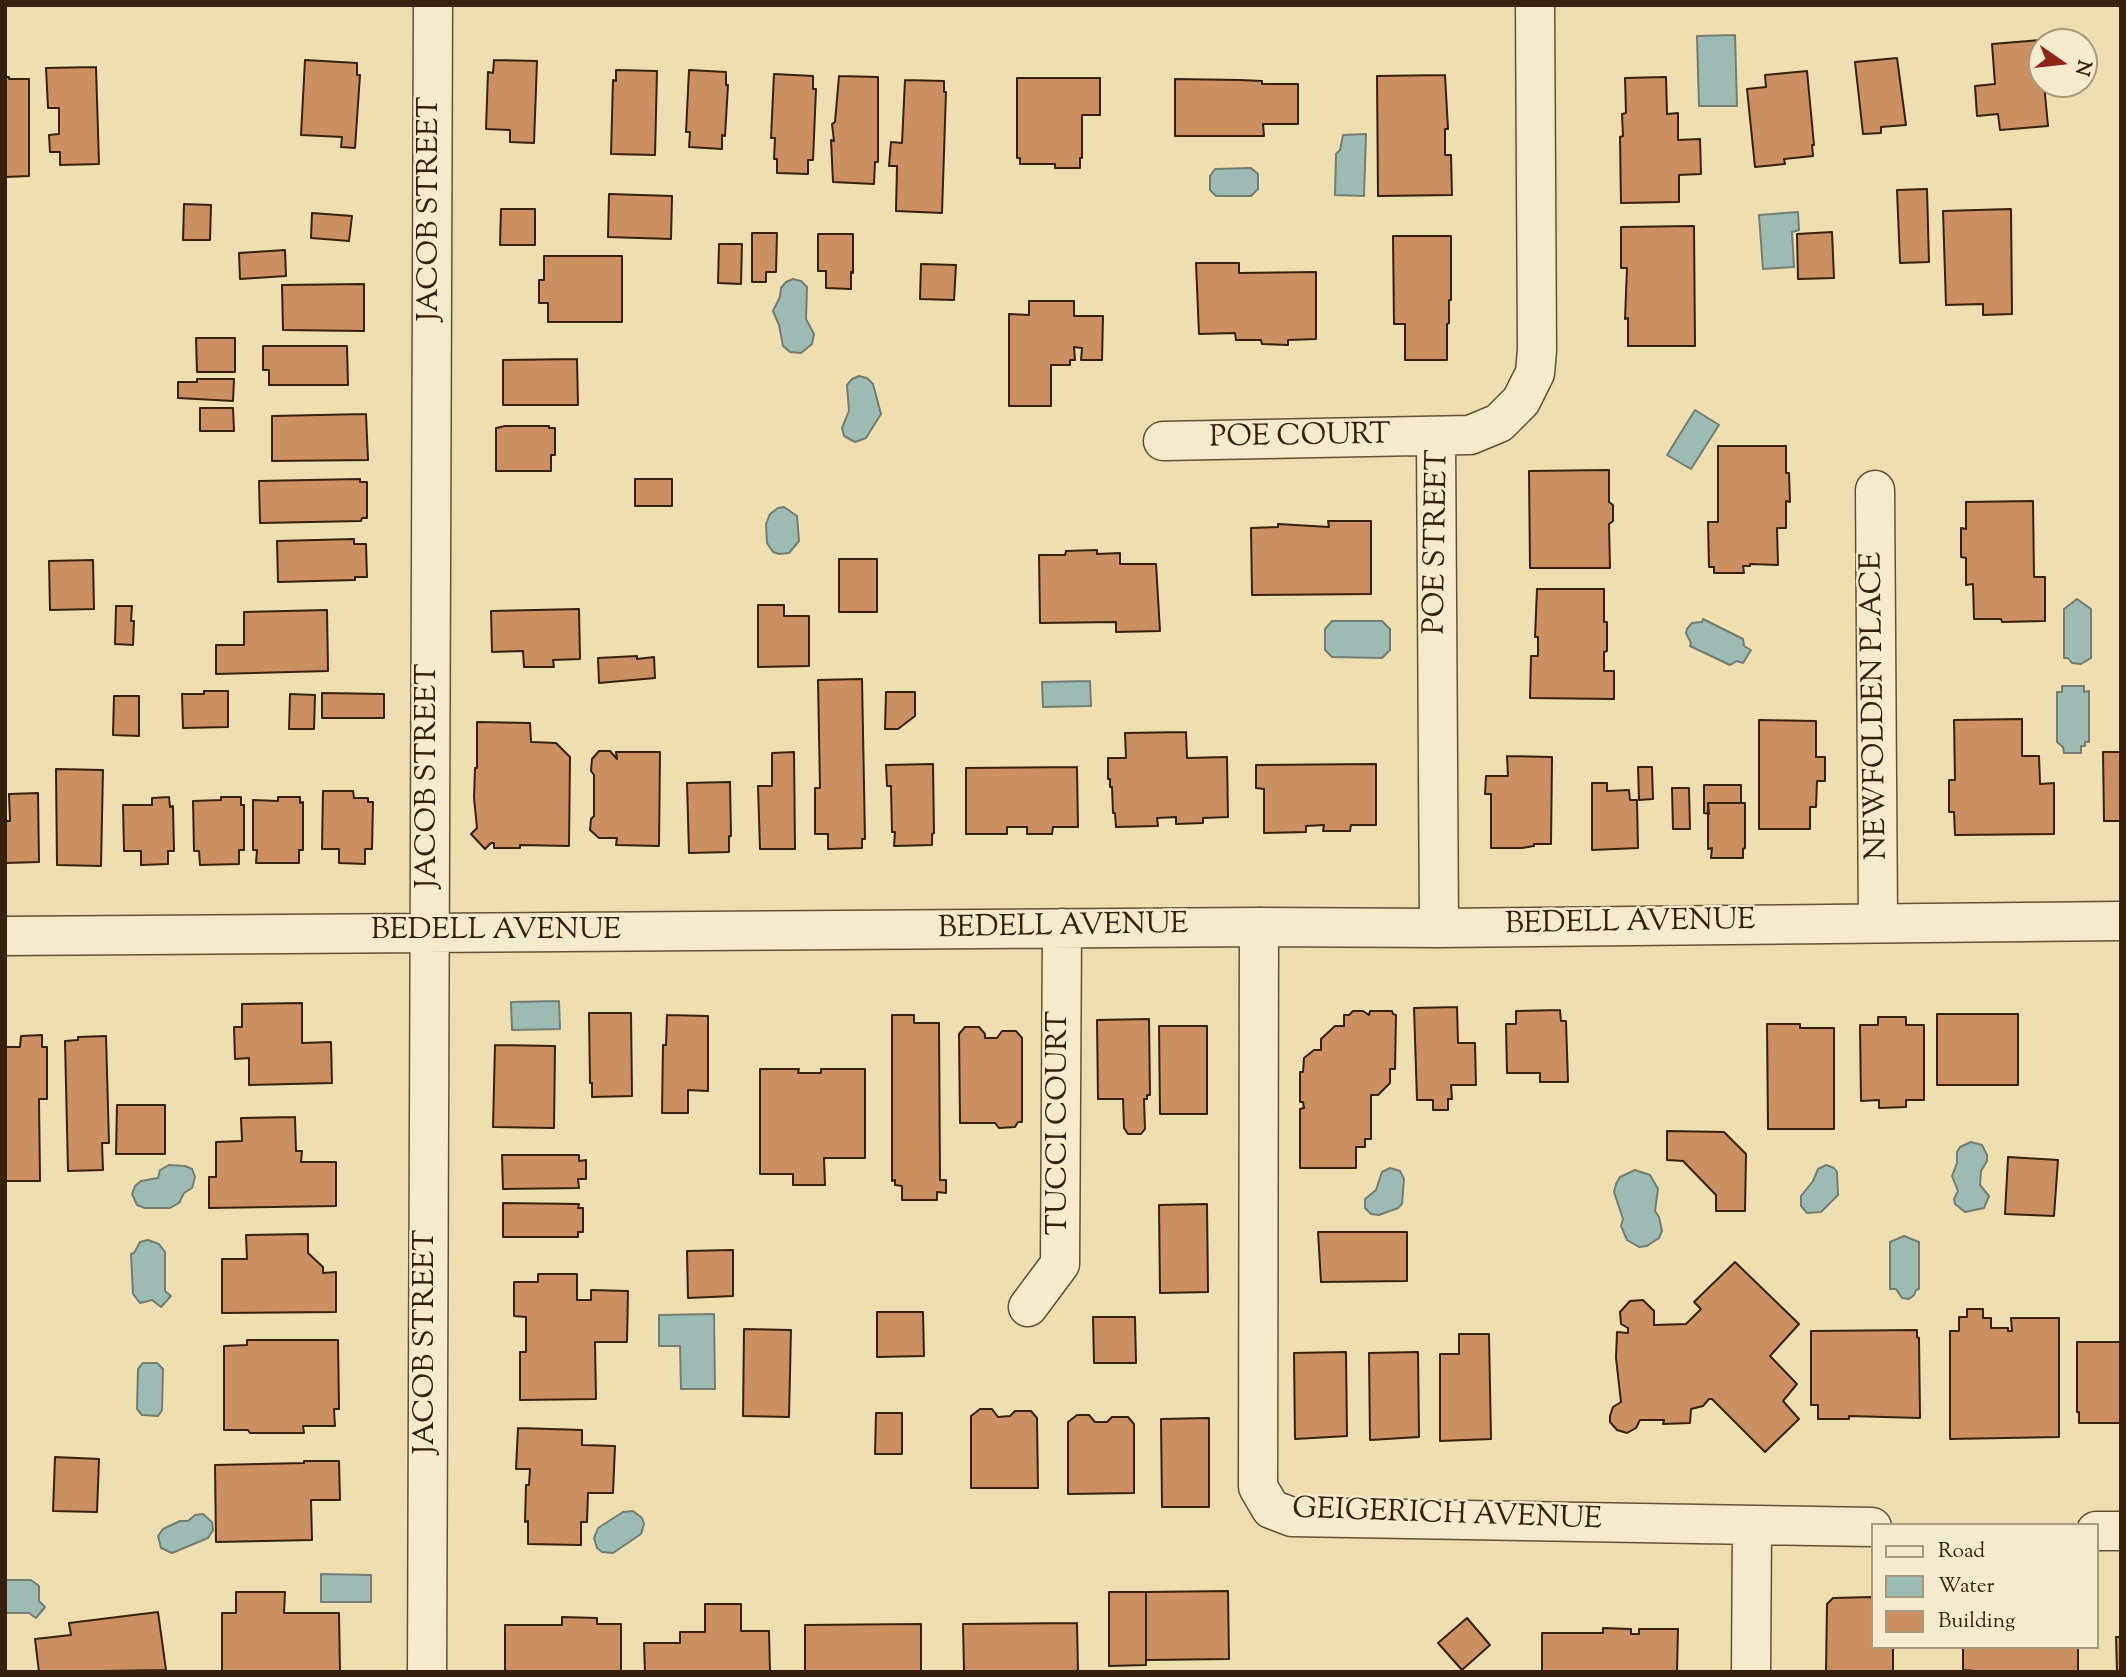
<!DOCTYPE html>
<html>
<head>
<meta charset="utf-8">
<style>
	body { margin:0 }
	#map { position:relative; width:2126px; height:1677px; overflow:hidden; background:#efdeb0; font-family:"Sorts Mill Goudy",serif }
	canvas { display:block }
	.frame { position:absolute; inset:0; border:7px solid #35210d; pointer-events:none }
	.legend { position:absolute; left:1871px; top:1523px; width:228px; height:126px; box-sizing:border-box; background:#f5eacc; border:2px solid #a89a80; margin:0; padding:9px 12px; list-style:none; font-size:21px; color:#35210d }
	.legend li { display:flex; align-items:center; gap:14px; height:35px }
	.legend b { width:35px; border:2px solid #a89a80 }
	.north { position:absolute; left:2028px; top:28px; width:70px; height:70px; box-sizing:border-box; background:#f5eacc; border:2px solid #a89a80; border-radius:50%; rotate:104deg; font-size:19px; font-weight:700; line-height:28px; text-align:center; color:#35210d }
	.north::after { content:''; display:block; margin:auto; width:24px; height:32px; background:#8f2418; clip-path:polygon(50% 0,100% 100%,50% 72%,0 100%) }
</style>
</head>
<body>
<div id="map">
<canvas width="2126" height="1677"></canvas>
<div class="frame"></div>
<ul class="legend">
<li><b style="height:9px;background:#f5eacc"></b>Road</li>
<li><b style="height:19px;background:#9cbbb4"></b>Water</li>
<li><b style="height:19px;background:#cc8f62"></b>Building</li>
</ul>
<div class="north">N</div>
</div>
<script>
const ctx = document.querySelector('canvas').getContext('2d');
ctx.lineJoin = 'round';
function fill(path, color) { ctx.fillStyle = color; ctx.fill(path, 'evenodd'); }
const shape = rows => new Path2D(rows.map(r => 'M' + r).join(''));
function trace(path, color, width, dash) { ctx.strokeStyle = color; ctx.lineWidth = width; ctx.lineCap = dash ? 'butt' : 'round'; ctx.setLineDash(dash || []); ctx.stroke(path); }
function write(font, color, halo, rows, align = 'center') {
  ctx.font = font + ' "Sorts Mill Goudy",serif'; ctx.lineWidth = 5; ctx.setLineDash([]); ctx.textBaseline = 'middle'; ctx.strokeStyle = halo; ctx.fillStyle = color; for (const [text, x, y, turn = 0] of rows) {
    ctx.save(); ctx.translate(x, y); ctx.rotate((+turn || 0) * Math.PI / 180); ctx.textAlign = isNaN(turn) ? turn : align; if (halo) ctx.strokeText(text, 0, 0); ctx.fillText(text, 0, 0); ctx.restore();
  }
}
const water = shape([
	[1735,35,1737,106,1699,106,1697,36,1735,35],
	[1366,134,1364,196,1335,195,1336,154,1340,150,1343,135,1366,134],
	[1251,168,1258,174,1258,189,1251,196,1216,196,1210,190,1210,176,1215,169,1251,168],
	[1798,212,1799,230,1792,232,1794,267,1763,269,1759,215,1798,212],
	[793,279,801,281,807,287,806,319,814,334,812,344,801,353,790,352,783,346,779,325,773,311,780,297,781,288,786,282,793,279],
	[859,376,867,378,873,384,881,414,866,438,855,442,844,436,842,428,849,411,847,385,852,379,859,376],
	[1695,410,1719,425,1691,469,1667,455,1695,410],
	[784,507,797,516,799,541,789,553,779,554,773,552,767,543,766,524,770,514,778,508,784,507],
	[2077,599,2091,609,2091,658,2081,664,2072,663,2068,658,2064,658,2064,609,2077,599],
	[1703,619,1743,639,1744,646,1751,650,1743,663,1737,661,1730,665,1690,646,1691,643,1686,633,1687,629,1692,623,1702,622,1703,619],
	[1332,621,1382,621,1390,629,1390,650,1382,658,1332,657,1325,650,1325,629,1332,621],
	[1090,681,1091,706,1043,707,1042,682,1090,681],
	[2062,686,2084,686,2084,692,2089,691,2089,742,2085,742,2085,746,2081,746,2081,753,2064,753,2063,747,2057,742,2057,692,2062,692,2062,686],
	[559,1001,560,1029,512,1030,511,1002,559,1001],
	[1971,1142,1982,1145,1987,1155,1987,1161,1981,1171,1980,1185,1989,1196,1984,1208,1965,1212,1955,1204,1954,1199,1958,1191,1952,1176,1957,1163,1957,1152,1960,1147,1971,1142],
	[169,1165,185,1166,192,1169,195,1177,192,1188,184,1193,179,1203,170,1208,145,1208,137,1205,132,1194,135,1186,141,1181,158,1178,160,1170,169,1165],
	[1826,1165,1834,1168,1837,1172,1838,1195,1821,1212,1807,1213,1801,1206,1801,1196,1813,1181,1818,1169,1826,1165],
	[1390,1168,1400,1171,1404,1179,1402,1204,1398,1208,1379,1215,1371,1214,1365,1208,1365,1199,1376,1190,1382,1172,1390,1168],
	[1635,1170,1650,1175,1658,1189,1655,1211,1659,1217,1662,1231,1659,1238,1647,1246,1639,1247,1627,1240,1621,1226,1623,1219,1614,1192,1616,1184,1620,1177,1635,1170],
	[1904,1236,1919,1242,1919,1289,1916,1290,1914,1295,1909,1299,1902,1298,1896,1289,1890,1289,1890,1242,1904,1236],
	[148,1240,159,1244,165,1252,165,1291,171,1296,161,1307,152,1300,140,1303,133,1294,131,1254,134,1253,140,1242,148,1240],
	[714,1314,715,1389,681,1389,680,1346,659,1346,659,1315,714,1314],
	[143,1363,157,1363,163,1369,162,1410,158,1416,142,1415,137,1409,138,1369,143,1363],
	[633,1511,642,1518,644,1524,641,1534,613,1553,602,1552,597,1548,594,1538,598,1528,623,1512,633,1511],
	[203,1514,212,1522,213,1530,208,1538,172,1553,161,1548,158,1536,163,1529,180,1521,188,1521,195,1515,203,1514],
	[321,1574,371,1575,371,1602,321,1602,321,1574],
	[5,1580,31,1580,39,1586,39,1601,45,1607,36,1618,29,1613,5,1613,5,1580]
]);
const building = shape([
	[2041,40,2042,84,2044,84,2048,126,2000,130,1998,114,1977,116,1975,86,1995,84,1992,44,2041,40],
	[1897,58,1906,125,1881,127,1881,133,1863,134,1855,62,1897,58],
	[305,60,357,63,357,75,360,75,355,148,341,147,342,137,301,135,305,60],
	[494,60,537,61,534,143,510,142,510,130,486,129,488,72,493,73,494,60],
	[96,67,99,164,60,165,60,152,50,152,49,135,59,134,59,108,48,108,46,68,96,67],
	[616,70,657,71,655,155,611,154,613,80,616,81,616,70],
	[689,70,726,72,726,85,728,85,725,136,722,135,722,149,689,147,690,132,686,132,689,70],
	[1807,71,1814,145,1812,145,1813,156,1784,159,1785,164,1755,167,1747,89,1766,87,1765,75,1807,71],
	[774,74,813,76,813,89,816,89,813,160,808,160,808,174,777,173,777,159,774,159,775,138,771,138,774,74],
	[1445,75,1448,129,1445,129,1445,155,1451,155,1452,195,1378,196,1377,76,1445,75],
	[839,76,878,77,878,162,875,162,874,184,833,182,831,140,834,141,832,124,835,122,839,76],
	[5,77,9,77,9,79,29,79,29,176,5,177,5,77],
	[1666,77,1667,114,1678,113,1678,140,1700,139,1701,174,1679,175,1679,202,1621,203,1620,137,1623,136,1622,114,1626,113,1625,78,1666,77],
	[1017,78,1100,78,1100,115,1082,115,1082,158,1080,158,1080,168,1055,168,1055,164,1020,164,1020,158,1017,158,1017,78],
	[1175,79,1240,80,1262,81,1262,84,1298,84,1298,124,1263,124,1264,136,1175,136,1175,79],
	[905,80,944,81,944,92,946,92,942,213,896,211,897,166,889,166,891,142,902,143,905,80],
	[1927,189,1929,262,1900,263,1897,190,1927,189],
	[609,194,672,196,671,239,608,237,609,194],
	[184,204,211,205,210,240,183,240,184,204],
	[501,209,535,209,535,245,500,245,501,209],
	[2011,209,2012,314,1983,315,1983,304,1946,305,1943,211,2011,209],
	[312,213,352,216,349,241,311,238,312,213],
	[1694,226,1695,346,1628,346,1628,318,1625,319,1627,268,1621,268,1621,227,1694,226],
	[1832,232,1834,278,1798,279,1797,234,1832,232],
	[752,233,777,233,776,272,766,272,766,282,752,282,752,233],
	[818,234,853,234,853,273,851,272,851,289,826,288,826,271,818,271,818,234],
	[1393,236,1451,236,1451,300,1449,300,1449,323,1447,324,1447,360,1405,360,1405,324,1394,324,1393,236],
	[719,244,742,244,741,284,718,283,719,244],
	[285,250,286,276,240,279,239,253,285,250],
	[544,256,622,256,622,322,548,322,548,303,539,303,539,280,544,280,544,256],
	[1196,263,1239,263,1239,273,1316,272,1316,339,1288,340,1288,345,1262,344,1261,340,1236,340,1235,333,1199,334,1196,263],
	[921,264,956,265,954,300,920,299,921,264],
	[364,284,364,331,283,330,282,285,364,284],
	[1029,301,1074,301,1074,316,1103,316,1102,360,1081,360,1082,348,1074,347,1075,360,1070,360,1070,365,1051,365,1051,406,1009,406,1009,314,1029,315,1029,301],
	[196,338,235,338,235,372,197,372,196,338],
	[263,346,347,346,348,385,269,385,269,370,263,370,263,346],
	[577,359,578,405,503,405,503,360,577,359],
	[197,379,234,379,233,401,178,398,178,382,197,382,197,379],
	[200,408,233,408,234,431,200,431,200,408],
	[366,414,368,460,272,461,272,416,366,414],
	[505,426,549,426,549,428,555,428,555,455,551,455,551,471,496,471,496,428,505,426],
	[1718,446,1786,446,1786,473,1789,473,1790,502,1786,501,1786,528,1777,528,1778,565,1750,564,1750,566,1743,566,1744,573,1714,573,1714,567,1709,567,1708,522,1718,522,1718,446],
	[1609,470,1609,502,1613,505,1613,521,1609,524,1610,568,1530,568,1529,471,1609,470],
	[360,479,360,482,367,482,367,518,362,518,361,521,260,523,259,481,360,479],
	[635,479,672,479,672,506,635,506,635,479],
	[2033,501,2034,577,2045,577,2045,621,2002,622,2001,619,1974,619,1973,584,1966,585,1966,558,1961,557,1961,528,1966,529,1966,502,2033,501],
	[1328,521,1371,521,1371,594,1252,595,1251,528,1278,527,1278,524,1329,527,1328,521],
	[354,539,354,544,366,544,367,577,355,577,355,580,278,582,277,541,354,539],
	[1097,550,1097,554,1120,553,1120,564,1156,564,1160,631,1116,632,1116,622,1040,623,1039,555,1065,555,1066,551,1097,550],
	[839,559,877,559,877,612,839,612,839,559],
	[93,560,94,609,50,610,49,561,93,560],
	[1537,589,1604,589,1604,622,1607,622,1607,651,1604,652,1604,671,1614,671,1614,699,1530,698,1531,656,1538,656,1538,637,1535,637,1537,589],
	[758,605,784,605,784,616,809,616,809,666,758,667,758,605],
	[116,606,132,606,131,621,134,621,133,645,115,644,116,606],
	[579,609,580,659,553,660,554,667,524,667,523,651,492,652,491,611,579,609],
	[327,610,328,671,216,674,216,645,244,645,244,612,327,610],
	[637,656,637,659,654,657,655,678,599,683,598,658,637,656],
	[862,679,865,839,862,839,862,848,828,849,828,834,815,834,815,788,820,788,818,680,862,679],
	[204,691,228,691,228,727,183,728,182,694,204,694,204,691],
	[886,692,915,692,915,716,898,729,885,729,886,692],
	[322,693,384,694,384,718,322,718,322,693],
	[290,694,315,695,314,729,289,729,290,694],
	[114,696,139,696,139,736,113,735,114,696],
	[2022,719,2022,756,2039,756,2040,784,2054,783,2054,834,1955,835,1954,812,1949,812,1949,780,1955,780,1954,720,2022,719],
	[1759,720,1816,721,1816,757,1825,757,1825,781,1817,781,1816,807,1810,807,1810,829,1759,829,1759,720],
	[477,722,530,723,531,742,556,743,570,757,569,846,520,845,520,848,494,848,494,843,491,843,485,849,471,834,477,828,474,798,475,768,477,768,477,722],
	[1186,732,1187,758,1227,757,1228,817,1203,818,1203,823,1176,824,1176,817,1157,818,1158,826,1116,827,1115,813,1113,813,1112,787,1110,787,1110,779,1108,779,1108,758,1126,758,1125,733,1186,732],
	[599,751,610,751,617,759,616,752,660,752,659,846,616,845,617,838,599,838,590,830,591,819,594,816,594,775,591,771,592,759,599,751],
	[794,752,795,849,760,849,758,786,772,786,772,753,794,752],
	[2103,752,2121,752,2121,821,2104,821,2103,752],
	[1507,756,1552,757,1551,844,1534,844,1534,846,1522,848,1491,848,1491,794,1485,794,1486,776,1508,776,1507,756],
	[933,764,934,833,932,834,932,845,894,846,895,832,892,832,891,786,887,786,886,765,933,764],
	[1376,764,1376,825,1351,825,1350,831,1323,831,1324,825,1306,826,1306,832,1264,833,1264,789,1256,788,1256,765,1376,764],
	[1077,767,1078,827,1053,827,1052,834,1027,834,1027,827,1007,827,1007,834,966,834,966,768,1077,767],
	[1638,767,1652,767,1653,799,1639,800,1638,767],
	[56,769,103,770,101,866,57,865,56,769],
	[730,782,731,836,729,836,729,852,689,853,687,783,730,782],
	[1592,783,1607,783,1607,791,1629,790,1630,800,1637,800,1638,848,1592,850,1592,783],
	[1704,785,1741,785,1741,803,1708,803,1709,814,1704,813,1704,785],
	[1672,788,1689,788,1690,829,1673,829,1672,788],
	[323,791,353,791,354,798,368,798,368,802,373,802,372,849,365,849,365,864,339,863,339,849,322,849,323,791],
	[38,793,39,862,5,863,5,821,10,821,9,794,38,793],
	[169,797,170,807,173,806,174,851,168,851,168,864,141,865,141,851,124,851,123,805,152,805,152,798,169,797],
	[221,797,241,797,241,805,244,805,244,850,239,850,239,864,200,865,199,851,194,851,193,801,221,800,221,797],
	[278,797,300,797,300,803,303,802,303,850,299,850,299,863,256,863,257,850,253,850,253,800,278,801,278,797],
	[1708,803,1745,803,1745,848,1743,849,1743,858,1711,858,1712,848,1708,849,1708,803],
	[302,1003,302,1043,331,1042,332,1083,249,1085,249,1058,235,1059,234,1027,242,1027,242,1004,302,1003],
	[1457,1007,1458,1043,1475,1043,1476,1085,1451,1085,1452,1099,1448,1099,1448,1110,1433,1110,1433,1100,1417,1100,1414,1008,1457,1007],
	[1560,1010,1561,1021,1566,1021,1568,1082,1540,1082,1540,1073,1507,1073,1506,1024,1516,1024,1516,1011,1560,1010],
	[1353,1011,1363,1011,1369,1015,1370,1011,1392,1011,1393,1014,1396,1015,1395,1069,1390,1069,1390,1083,1378,1095,1371,1095,1371,1139,1365,1139,1365,1147,1356,1147,1356,1168,1300,1168,1300,1109,1304,1108,1303,1102,1300,1102,1300,1072,1303,1072,1304,1058,1314,1050,1321,1050,1321,1039,1335,1026,1344,1026,1344,1015,1349,1015,1353,1011],
	[589,1013,631,1013,632,1096,592,1097,592,1083,590,1083,589,1013],
	[1937,1014,2018,1014,2018,1085,1937,1085,1937,1014],
	[667,1015,708,1016,708,1091,688,1090,688,1113,662,1113,663,1045,666,1045,667,1015],
	[892,1015,914,1015,914,1023,939,1023,940,1180,946,1180,946,1193,937,1192,937,1200,902,1200,902,1186,895,1185,895,1180,892,1181,892,1015],
	[1878,1017,1906,1017,1906,1025,1924,1025,1924,1100,1906,1100,1906,1107,1879,1108,1879,1100,1861,1101,1860,1025,1878,1025,1878,1017],
	[1149,1019,1150,1095,1147,1095,1147,1099,1144,1099,1145,1129,1141,1134,1128,1134,1124,1128,1123,1099,1098,1099,1097,1020,1149,1019],
	[1767,1024,1800,1024,1800,1028,1834,1028,1834,1129,1768,1129,1767,1024],
	[1159,1026,1207,1026,1207,1114,1160,1114,1159,1026],
	[965,1027,979,1027,985,1034,985,1038,997,1038,1002,1031,1016,1031,1022,1038,1022,1122,1018,1122,1015,1127,999,1128,995,1123,960,1123,959,1034,965,1027],
	[42,1035,42,1047,47,1047,47,1099,39,1099,40,1181,5,1181,5,1047,20,1047,21,1036,42,1035],
	[106,1036,109,1143,102,1143,103,1170,68,1171,65,1041,78,1040,78,1037,106,1036],
	[495,1045,555,1046,554,1128,493,1127,495,1045],
	[760,1069,799,1069,798,1073,821,1073,821,1069,865,1069,865,1158,824,1158,825,1185,793,1185,793,1174,760,1174,760,1069],
	[117,1105,165,1105,165,1154,116,1154,117,1105],
	[295,1117,296,1151,302,1151,301,1162,336,1162,336,1206,209,1208,209,1177,216,1177,216,1142,242,1141,241,1118,295,1117],
	[1667,1131,1724,1132,1746,1154,1745,1211,1716,1211,1716,1195,1683,1161,1667,1160,1667,1131],
	[502,1155,579,1155,579,1161,586,1160,586,1179,578,1179,579,1188,503,1189,502,1155],
	[2008,1157,2058,1160,2054,1216,2005,1214,2008,1157],
	[503,1203,579,1204,578,1208,583,1208,583,1232,578,1232,578,1237,503,1237,503,1203],
	[1207,1204,1208,1292,1160,1293,1159,1205,1207,1204],
	[1318,1232,1407,1232,1407,1281,1321,1282,1318,1232],
	[308,1234,308,1253,323,1267,323,1273,336,1272,336,1312,222,1313,222,1259,247,1259,246,1235,308,1234],
	[733,1250,733,1296,688,1298,687,1251,733,1250],
	[1735,1262,1799,1324,1770,1356,1797,1384,1783,1401,1799,1419,1765,1452,1712,1399,1709,1399,1703,1406,1691,1409,1690,1423,1663,1424,1664,1420,1640,1420,1636,1428,1627,1433,1617,1430,1610,1422,1610,1416,1613,1407,1621,1402,1616,1358,1617,1332,1628,1333,1628,1328,1621,1324,1620,1312,1630,1301,1643,1300,1654,1311,1654,1325,1686,1324,1701,1309,1694,1302,1735,1262],
	[538,1274,577,1274,577,1300,591,1300,591,1290,628,1291,627,1342,595,1342,596,1399,520,1400,520,1352,526,1352,526,1317,514,1316,514,1282,538,1282,538,1274],
	[1967,1309,1983,1309,1983,1318,1991,1318,1991,1328,2008,1328,2008,1331,2012,1331,2011,1318,2059,1318,2059,1437,1950,1439,1950,1331,1959,1331,1959,1317,1967,1317,1967,1309],
	[877,1312,923,1312,924,1356,877,1357,877,1312],
	[1093,1317,1135,1317,1136,1363,1094,1363,1093,1317],
	[744,1329,791,1330,789,1417,743,1416,744,1329],
	[1917,1330,1917,1337,1919,1338,1920,1418,1849,1416,1849,1419,1818,1419,1818,1405,1811,1405,1811,1331,1917,1330],
	[1459,1334,1489,1334,1491,1439,1440,1441,1440,1354,1459,1354,1459,1334],
	[247,1340,338,1340,339,1409,334,1409,335,1426,303,1426,304,1433,250,1433,248,1430,224,1430,224,1346,247,1345,247,1340],
	[2077,1342,2121,1342,2121,1425,2120,1423,2079,1423,2079,1412,2077,1412,2077,1342],
	[1346,1352,1347,1436,1295,1439,1294,1353,1346,1352],
	[1418,1352,1419,1437,1370,1440,1369,1353,1418,1352],
	[980,1409,992,1409,998,1417,1010,1416,1015,1411,1031,1411,1037,1418,1038,1488,971,1488,971,1416,980,1409],
	[876,1413,902,1413,902,1454,875,1454,876,1413],
	[1077,1415,1089,1415,1095,1422,1107,1422,1112,1417,1128,1417,1134,1424,1134,1493,1068,1494,1068,1422,1077,1415],
	[1209,1418,1209,1507,1162,1507,1161,1419,1209,1418],
	[518,1428,582,1430,582,1445,615,1446,613,1493,588,1493,587,1522,581,1522,581,1545,528,1544,528,1521,525,1522,526,1485,529,1485,530,1469,516,1469,518,1428],
	[55,1457,99,1459,97,1512,53,1511,55,1457],
	[304,1461,339,1461,340,1500,311,1500,312,1540,216,1542,215,1465,304,1463,304,1461],
	[1228,1591,1229,1659,1146,1660,1146,1592,1228,1591],
	[236,1592,285,1592,284,1613,339,1613,340,1672,222,1672,222,1613,236,1613,236,1592],
	[1109,1592,1146,1592,1146,1665,1109,1666,1109,1592],
	[1872,1597,1872,1647,1893,1647,1893,1672,1826,1672,1827,1604,1833,1598,1872,1597],
	[705,1604,741,1604,741,1631,769,1631,770,1672,645,1672,644,1643,680,1643,680,1632,705,1632,705,1604],
	[158,1612,166,1670,39,1672,35,1639,71,1635,69,1623,158,1612],
	[562,1617,597,1618,597,1624,621,1624,621,1672,505,1672,505,1625,562,1625,562,1617],
	[1467,1618,1490,1645,1462,1670,1438,1643,1467,1618],
	[1077,1623,1078,1672,964,1672,963,1624,1077,1623],
	[921,1624,921,1672,805,1672,805,1625,921,1624],
	[1603,1628,1631,1629,1631,1634,1639,1634,1639,1629,1678,1629,1677,1672,1542,1672,1542,1633,1603,1633,1603,1628],
	[2116,1637,2121,1637,2121,1672,2117,1672,2116,1637],
	[1963,1647,2078,1647,2078,1672,1987,1672,1963,1670,1963,1647]
]);
const minor = shape([
	[1436,436,1439,928],
	[1163,441,1470,435,1499,423,1521,401,1535,373,1537,350,1535,5],
	[1875,490,1878,922],
	[1259,927,1258,1487,1271,1509,1292,1517,1872,1527],
	[5,936,1259,927,1439,928,2121,921],
	[1028,1307,1060,1264,1062,928],
	[2096,1531,2121,1531],
	[427,1672,433,5],
	[1751,1672,1752,1525]
]);
const streetNames = [
	["JACOB STREET",432,209,-90],
	["POE COURT",1300,439,-1],
	["POE STREET",1439,542,-89],
	["NEWFOLDEN PLACE",1877,706,-91],
	["JACOB STREET",430,776,-90],
	["BEDELL AVENUE",1630,925,-1],
	["BEDELL AVENUE",1063,929,-1],
	["BEDELL AVENUE",496,933],
	["TUCCI COURT",1061,1123,-90],
	["JACOB STREET",428,1342,-90],
	["GEIGERICH AVENUE",1447,1517,2]
];
fill(water, '#9cbbb4');
trace(water, '#737d71', 2);
fill(building, '#cc8f62');
trace(building, '#35210d', 2);
trace(minor, '#645036', 41);
trace(minor, '#f5eacc', 38);
write('30px', '#35210d', '#f5eacc', streetNames);
</script>
</body>
</html>
